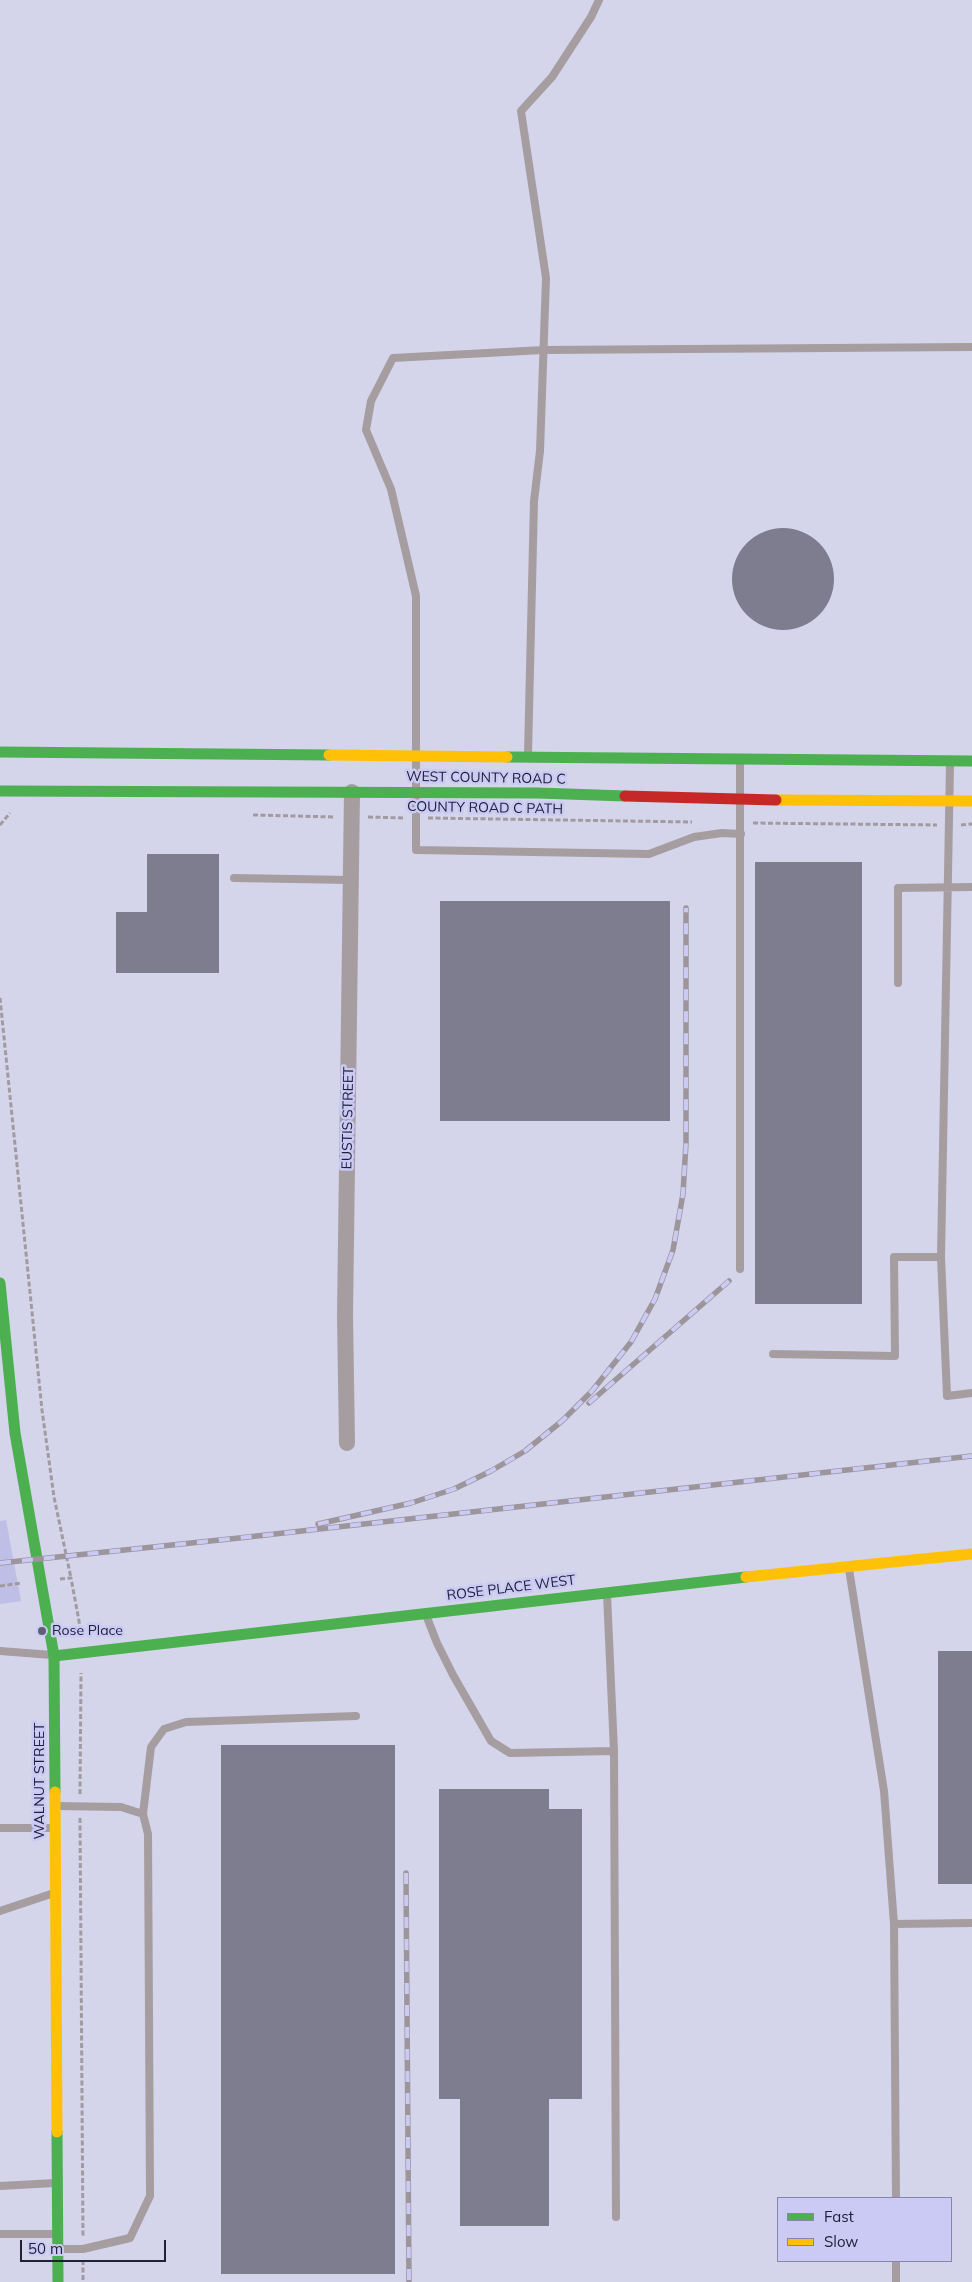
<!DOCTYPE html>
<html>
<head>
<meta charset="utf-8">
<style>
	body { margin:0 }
	#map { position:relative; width:972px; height:2282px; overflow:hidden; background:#d4d4ea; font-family:Mulish,sans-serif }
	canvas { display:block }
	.legend { position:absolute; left:777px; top:2197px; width:175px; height:65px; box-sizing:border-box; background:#cacaf4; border:1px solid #8686aa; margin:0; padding:6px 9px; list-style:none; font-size:15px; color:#21203a }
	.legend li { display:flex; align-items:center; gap:10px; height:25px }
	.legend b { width:25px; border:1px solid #8686aa }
	.scale { position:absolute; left:20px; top:2240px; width:146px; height:22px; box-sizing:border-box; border:2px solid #21203a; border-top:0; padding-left:6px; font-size:15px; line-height:18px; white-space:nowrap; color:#21203a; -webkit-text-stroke:4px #cacaf4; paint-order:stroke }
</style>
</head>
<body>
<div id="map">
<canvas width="972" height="2282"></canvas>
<ul class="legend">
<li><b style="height:6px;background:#4caf50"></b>Fast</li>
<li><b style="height:6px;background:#ffc107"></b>Slow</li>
</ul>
<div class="scale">50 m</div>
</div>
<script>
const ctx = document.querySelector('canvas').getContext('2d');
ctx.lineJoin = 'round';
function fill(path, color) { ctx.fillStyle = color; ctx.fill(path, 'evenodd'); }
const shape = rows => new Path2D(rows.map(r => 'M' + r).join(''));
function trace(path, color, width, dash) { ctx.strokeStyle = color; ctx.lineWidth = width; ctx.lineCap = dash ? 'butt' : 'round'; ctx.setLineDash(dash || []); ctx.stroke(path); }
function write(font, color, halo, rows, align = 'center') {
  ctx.font = font + ' Mulish,sans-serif'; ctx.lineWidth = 5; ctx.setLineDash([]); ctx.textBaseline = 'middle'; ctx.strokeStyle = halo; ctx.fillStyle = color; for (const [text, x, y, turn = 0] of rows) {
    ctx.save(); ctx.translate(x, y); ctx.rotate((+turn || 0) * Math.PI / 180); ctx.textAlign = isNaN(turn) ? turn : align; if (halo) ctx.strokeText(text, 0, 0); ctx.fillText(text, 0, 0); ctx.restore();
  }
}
const green = shape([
	[6,1520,21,1601,0,1604,0,1521]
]);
const building = shape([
	'732 579a51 51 0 1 1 102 0a51 51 0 1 1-102 0Z',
	[147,854,219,854,219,973,116,973,116,912,147,912],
	[755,862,862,862,862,1304,755,1304],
	[440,901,670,901,670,1121,440,1121],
	[938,1651,972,1651,972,1884,938,1884],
	[221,1745,395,1745,395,2274,221,2274],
	[439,1789,549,1789,549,1809,582,1809,582,2099,549,2099,549,2226,460,2226,460,2099,439,2099]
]);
const path = shape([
	[253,815,334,817],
	[368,817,404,818],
	[428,818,692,822],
	[753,823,937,825],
	[0,825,10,813],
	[961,825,972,824],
	[0,998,42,1410,54,1497,71,1578],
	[60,1579,71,1578,81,1632],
	[0,1586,22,1583],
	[80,1794,81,1673],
	[80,1818,83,2237],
	[83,2260,83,2282]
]);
const lane = shape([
	[528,754,534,501,540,451,546,278,521,111,552,77,591,17,599,0],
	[950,764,941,1257,947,1396,972,1393],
	[741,834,722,833,694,837,649,854,416,850,416,596,391,489,366,430,371,401,393,358,543,350,972,347],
	[234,878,351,880],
	[898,983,898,888,972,887],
	[740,1269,740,761],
	[773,1354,895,1356,894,1257,941,1257],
	[849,1569,884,1791,894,1924,896,2198],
	[426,1615,437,1643,453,1675,491,1741,510,1753,614,1751,607,1594],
	[0,1651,52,1655],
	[614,1751,616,2217],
	[56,1806,121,1807,143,1814,148,1834,150,2196,130,2238,83,2249,60,2249],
	[143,1814,151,1747,164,1729,186,1722,356,1716],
	[0,1828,53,1828],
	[0,1911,54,1893],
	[894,1924,972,1923],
	[0,2186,55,2183],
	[0,2234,55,2234],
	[896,2282,896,2261]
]);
const street = shape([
	[347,1443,345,1315,352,792]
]);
const fast = shape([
	[0,752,329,755],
	[507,757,972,761],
	[0,791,538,793,625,796],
	[0,1283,15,1433,54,1656,55,1792],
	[54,1656,746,1577],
	[57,2132,58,2282]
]);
const slow = shape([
	[329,755,507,757],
	[776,800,972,801],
	[746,1577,972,1554],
	[55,1792,57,2132]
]);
const jam = shape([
	[625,796,776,800]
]);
const rail = shape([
	[589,1403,729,1281],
	[318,1524,411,1503,454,1489,491,1471,525,1451,562,1421,592,1391,631,1342,655,1299,673,1250,683,1194,686,1143,686,908],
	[0,1563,239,1538,972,1456],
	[406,1873,409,2282]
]);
const markers = [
	[42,1631,5,"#605f78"]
];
const streetNames = [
	["WEST COUNTY ROAD C",486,778,1],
	["COUNTY ROAD C PATH",485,808,1],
	["EUSTIS STREET",348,1118,-89],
	["ROSE PLACE WEST",511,1588,-7],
	["WALNUT STREET",40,1781,-90]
];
const poiNames = [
	["Rose Place",52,1631]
];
fill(green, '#bfbee7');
fill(building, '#7e7d90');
trace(path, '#a19ba1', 3, [5, 2.5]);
trace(lane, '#a69da1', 8);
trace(street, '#a69da1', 16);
trace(fast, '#4caf50', 11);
trace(slow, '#ffc107', 11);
trace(jam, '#c62828', 11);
trace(rail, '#9d959c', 5.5);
trace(rail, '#cacaf4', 4, [11]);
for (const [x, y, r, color] of markers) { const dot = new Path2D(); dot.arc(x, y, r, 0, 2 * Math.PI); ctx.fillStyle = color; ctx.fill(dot); trace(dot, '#cacaf4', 2); }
write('14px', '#21203a', '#cacaf4', streetNames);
write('14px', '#21203a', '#cacaf4', poiNames, 'left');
</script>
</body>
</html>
